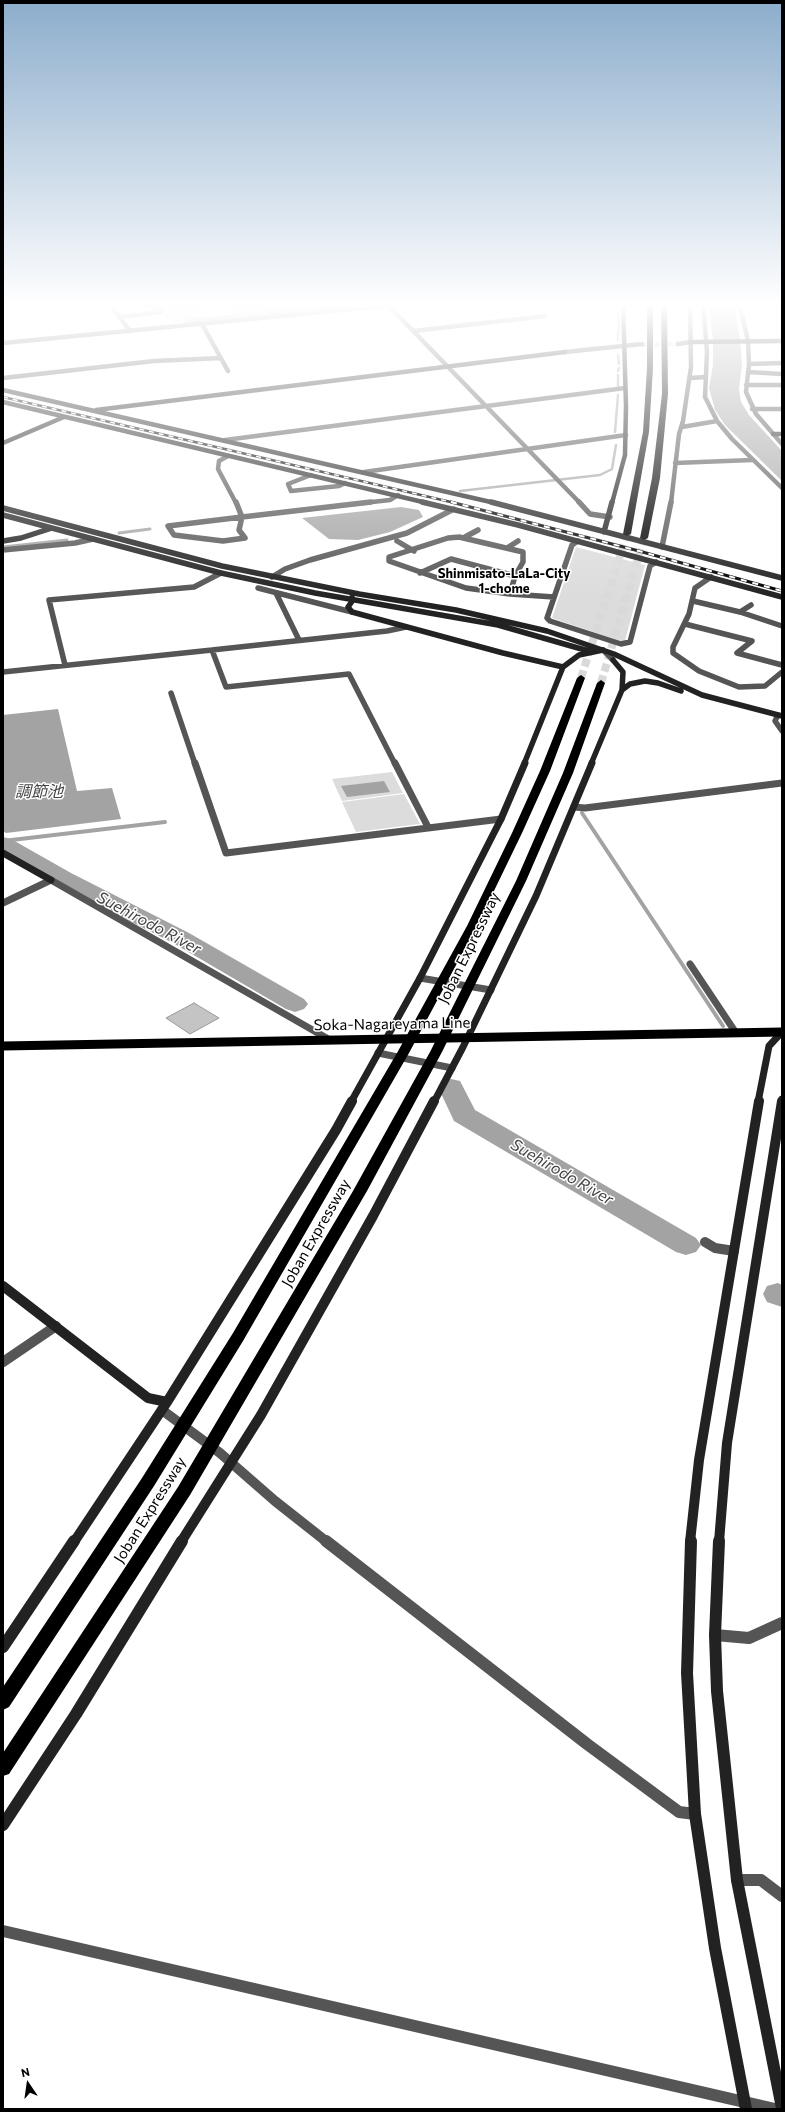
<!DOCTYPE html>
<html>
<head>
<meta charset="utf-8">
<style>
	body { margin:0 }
	#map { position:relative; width:785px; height:2112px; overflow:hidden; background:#fff; font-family:Commissioner,sans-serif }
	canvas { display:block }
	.frame { position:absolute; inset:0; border:4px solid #000; pointer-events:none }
	.north { position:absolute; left:8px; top:2064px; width:40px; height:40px; -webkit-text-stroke:3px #fff; paint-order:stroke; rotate:347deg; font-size:11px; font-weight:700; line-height:16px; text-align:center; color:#000 }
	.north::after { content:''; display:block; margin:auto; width:14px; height:18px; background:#000; clip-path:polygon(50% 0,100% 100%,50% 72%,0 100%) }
</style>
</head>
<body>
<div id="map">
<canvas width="785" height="2112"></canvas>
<div class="frame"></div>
<div class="north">N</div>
</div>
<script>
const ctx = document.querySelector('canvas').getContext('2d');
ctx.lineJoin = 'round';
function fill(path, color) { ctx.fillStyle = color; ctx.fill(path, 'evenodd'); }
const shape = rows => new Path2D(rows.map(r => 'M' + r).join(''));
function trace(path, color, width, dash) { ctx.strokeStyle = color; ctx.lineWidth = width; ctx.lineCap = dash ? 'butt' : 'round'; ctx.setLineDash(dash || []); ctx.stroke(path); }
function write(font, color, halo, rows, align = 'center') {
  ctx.font = font + ' Commissioner,"Noto Sans JP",sans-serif'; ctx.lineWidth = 3; ctx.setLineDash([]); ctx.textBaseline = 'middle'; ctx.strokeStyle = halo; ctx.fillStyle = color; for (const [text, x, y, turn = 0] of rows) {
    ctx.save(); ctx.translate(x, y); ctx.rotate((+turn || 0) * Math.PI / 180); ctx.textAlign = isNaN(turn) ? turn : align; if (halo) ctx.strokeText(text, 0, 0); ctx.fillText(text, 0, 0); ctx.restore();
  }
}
const green = shape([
	[156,302,367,302,231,316,222,308,203,310,210,318,171,323],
	[576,547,645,565,625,641,620,641,552,618],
	[392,772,403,793,342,801,332,779],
	[404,794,420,824,356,832,342,802]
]);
const water = shape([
	[708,302,734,302,740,339,742,365,739,389,741,402,749,415,782,451,782,481,725,425,715,410,709,388,713,365,713,340],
	[401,507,419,510,423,517,390,532,358,540,329,539,302,518],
	[58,709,77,791,112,788,121,819,6,833,3,831,3,715],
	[384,781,390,792,347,797,341,786]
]);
const streamFar2 = shape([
	[618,312,619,329],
	[618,332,618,340],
	[618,355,619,364],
	[618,371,619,368],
	[618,375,618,386],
	[615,432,618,395],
	[460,491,600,475,612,469,616,445]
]);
const streamFar1 = shape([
	[119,533,150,529],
	[3,547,67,540]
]);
const stream = shape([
	[582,813,723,1026],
	[3,841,165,822]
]);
const river = shape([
	[361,302,404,302,398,306,188,327,182,323,188,319,361,302],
	[3,837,11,839,71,873,189,933,304,999,308,1004,304,1009,295,1012,286,1009,173,943,55,883,3,853,3,837],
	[451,1079,460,1081,475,1110,696,1238,701,1245,696,1252,686,1255,676,1252,454,1121,438,1087,442,1081,451,1079],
	[778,1283,782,1285,782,1307,767,1302,763,1294,767,1286,778,1283]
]);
const building = shape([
	[194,1003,219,1018,190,1034,166,1018,194,1003]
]);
const streetTunnel = shape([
	[642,345,678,344]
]);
const highwayTunnel = shape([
	[581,678,627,534],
	[601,683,644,538]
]);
const streetFar4 = shape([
	[108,302,130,331],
	[385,302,580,503],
	[703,302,707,352,705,397,717,421,732,439,782,488],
	[739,302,748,341,749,364,746,392,756,414,782,444],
	[120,317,161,312,152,302],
	[202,324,228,371],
	[413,331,545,316],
	[3,343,425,302],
	[678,344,690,342],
	[565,352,642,344],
	[749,364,782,363],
	[748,372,782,374],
	[3,378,154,361,221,358],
	[690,378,706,377],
	[746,385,782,385],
	[752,409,782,409],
	[682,427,717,421],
	[225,440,625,388],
	[228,456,219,461,218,469,236,503],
	[675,463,752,460],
	[364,472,626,435],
	[311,475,288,484,291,491,339,486,345,483],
	[363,503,390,500,398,495],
	[671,503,679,434,683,421,691,367,690,302]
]);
const streetFar3 = shape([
	[236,502,242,517],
	[579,502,590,514,610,517],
	[242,517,239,530,245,538,223,541,174,535,168,526,242,517],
	[242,517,371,502],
	[459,537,523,552,523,562,515,576,510,594,466,588,389,561,389,557,448,538,459,537],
	[465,537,478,530],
	[397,541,414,551],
	[578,541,572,545,547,618,550,621,621,644,630,642,650,566,656,562],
	[662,547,671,502],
	[507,548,518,541],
	[3,550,75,543,93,539],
	[420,573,451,559,515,576],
	[272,577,285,569,310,560,407,533,454,509],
	[711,577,695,588,689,614,673,647,673,653,699,671,739,687,765,686,782,672],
	[258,588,352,612],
	[276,593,299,640],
	[510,594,554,597],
	[693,601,740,612,782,626],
	[740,612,751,605],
	[685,624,752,641,737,653,782,665],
	[603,650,613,660],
	[65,665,49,600,194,587,221,573],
	[3,672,212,650],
	[171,693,195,764],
	[778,715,775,721,782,731],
	[395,764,349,674,226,687,212,650,387,631,406,627]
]);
const streetFar2 = shape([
	[195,763,226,853,501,819],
	[395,763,428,827],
	[574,807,585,808,782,783],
	[3,903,51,880,330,1040],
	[690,964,736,1033],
	[420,978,491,990],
	[378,1053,452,1068]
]);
const streetFar1 = shape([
	[705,1242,715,1248,734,1251],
	[3,1362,56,1326],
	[162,1410,220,1453,275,1501,327,1542]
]);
const street = shape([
	[326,1541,587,1744,679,1812,695,1814],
	[715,1635,749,1638,782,1623],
	[737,1880,761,1880,782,1896],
	[3,1931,775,2109]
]);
const secondaryFar4 = shape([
	[690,342,782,341],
	[3,390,495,503],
	[3,402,427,503],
	[96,410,565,352],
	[773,434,782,434],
	[3,443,64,417],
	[612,503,625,455,626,406,623,302]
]);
const secondaryFar3 = shape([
	[422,502,518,525,782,597],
	[491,502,782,578],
	[3,508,222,566,359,594,456,610,547,631,614,654,702,695,782,716],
	[3,515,221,573,315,593,498,625,592,652],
	[604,532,612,502],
	[3,541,21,538,52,528],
	[352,597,353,600,348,607,352,612,503,653,563,667],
	[622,690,630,684,645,681,658,683,681,691],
	[524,764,563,667,579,655,603,650],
	[591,764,622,690,623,672,613,660]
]);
const secondaryFar2 = shape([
	[3,853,51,880],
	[351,1102,420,978,501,819,525,763],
	[434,1102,463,1047,536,896,592,763],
	[758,1102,769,1046,782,1032],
	[781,1102,782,1099]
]);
const secondaryFar1 = shape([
	[3,1286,148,1398,167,1402],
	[74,1542,167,1402,336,1130,352,1101],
	[181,1542,261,1415,373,1216,434,1101],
	[690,1542,699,1460,759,1101],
	[719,1542,727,1443,782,1101]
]);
const secondary = shape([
	[691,1541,687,1673,695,1814,715,1948,746,2109],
	[719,1541,715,1635,717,1691,737,1880,782,2108],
	[3,1647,74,1541],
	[3,1825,76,1714,182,1541]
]);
const primary = shape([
	[3,1046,782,1032]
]);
const highway = shape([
	[647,302,653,302,653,368,649,432,631,534,627,536,623,534,643,432,647,368,647,302],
	[661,302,667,302,668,394,660,478,648,538,644,540,640,538,652,478,662,394,661,302],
	[581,675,585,678,550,771,522,833,477,926,409,1053,243,1341,154,1486,9,1707,3,1710,3,1687,142,1478,233,1333,397,1053,467,926,512,833,540,771,577,678,581,675],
	[601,680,605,683,573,773,526,881,442,1052,367,1191,190,1495,9,1774,3,1776,3,1753,178,1487,353,1191,430,1052,516,881,563,773,597,683,601,680]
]);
const railFar1 = shape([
	[3,397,455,503]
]);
const rail = shape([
	[451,502,639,551,782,591]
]);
const farNeighbourhoodnames = [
	["Shinmisato-LaLa-City",504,574],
	["1-chome",504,589]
];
const streetNames = [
	["Joban Expressway",469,948,-64],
	["Soka-Nagareyama Line",392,1024,-1],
	["Joban Expressway",316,1233,-60],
	["Joban Expressway",150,1510,-58]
];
const waterNames = [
	["調節池",39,792],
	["Suehirodo River",149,923,28],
	["Suehirodo River",562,1172,30]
];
fill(green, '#dcdcdc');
fill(water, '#a3a3a3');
trace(streamFar2, '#a3a3a3', 2.5);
trace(streamFar1, '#a3a3a3', 3);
trace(stream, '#a3a3a3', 4);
fill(river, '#a3a3a3');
fill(building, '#c4c4c4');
trace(building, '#999', 1);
trace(streetTunnel, '#d9d9d9', 4.5, [4.5, 2]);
trace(highwayTunnel, '#d9d9d9', 8, [8, 4]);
trace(streetFar4, '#555', 4.5);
trace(streetFar3, '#555', 5.5);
trace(streetFar2, '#555', 7);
trace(streetFar1, '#555', 10);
trace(street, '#555', 12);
trace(secondaryFar4, '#222', 4.5);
trace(secondaryFar3, '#222', 5.5);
trace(secondaryFar2, '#222', 7);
trace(secondaryFar1, '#222', 10);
trace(secondary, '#222', 12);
trace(primary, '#000', 9);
fill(highway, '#000');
trace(railFar1, '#000', 2.5);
trace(rail, '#000', 3);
trace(railFar1, '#fff', 1.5, [5]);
trace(rail, '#fff', 2, [6]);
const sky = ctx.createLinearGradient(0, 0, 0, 598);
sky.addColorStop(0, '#8cadcc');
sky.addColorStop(0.51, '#fff');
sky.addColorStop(1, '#ffffff00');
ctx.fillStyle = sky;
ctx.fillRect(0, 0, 785, 598);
write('bold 13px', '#000', '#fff', farNeighbourhoodnames);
write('15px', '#000', '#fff', streetNames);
write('italic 16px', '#444', '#fff', waterNames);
</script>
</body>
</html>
